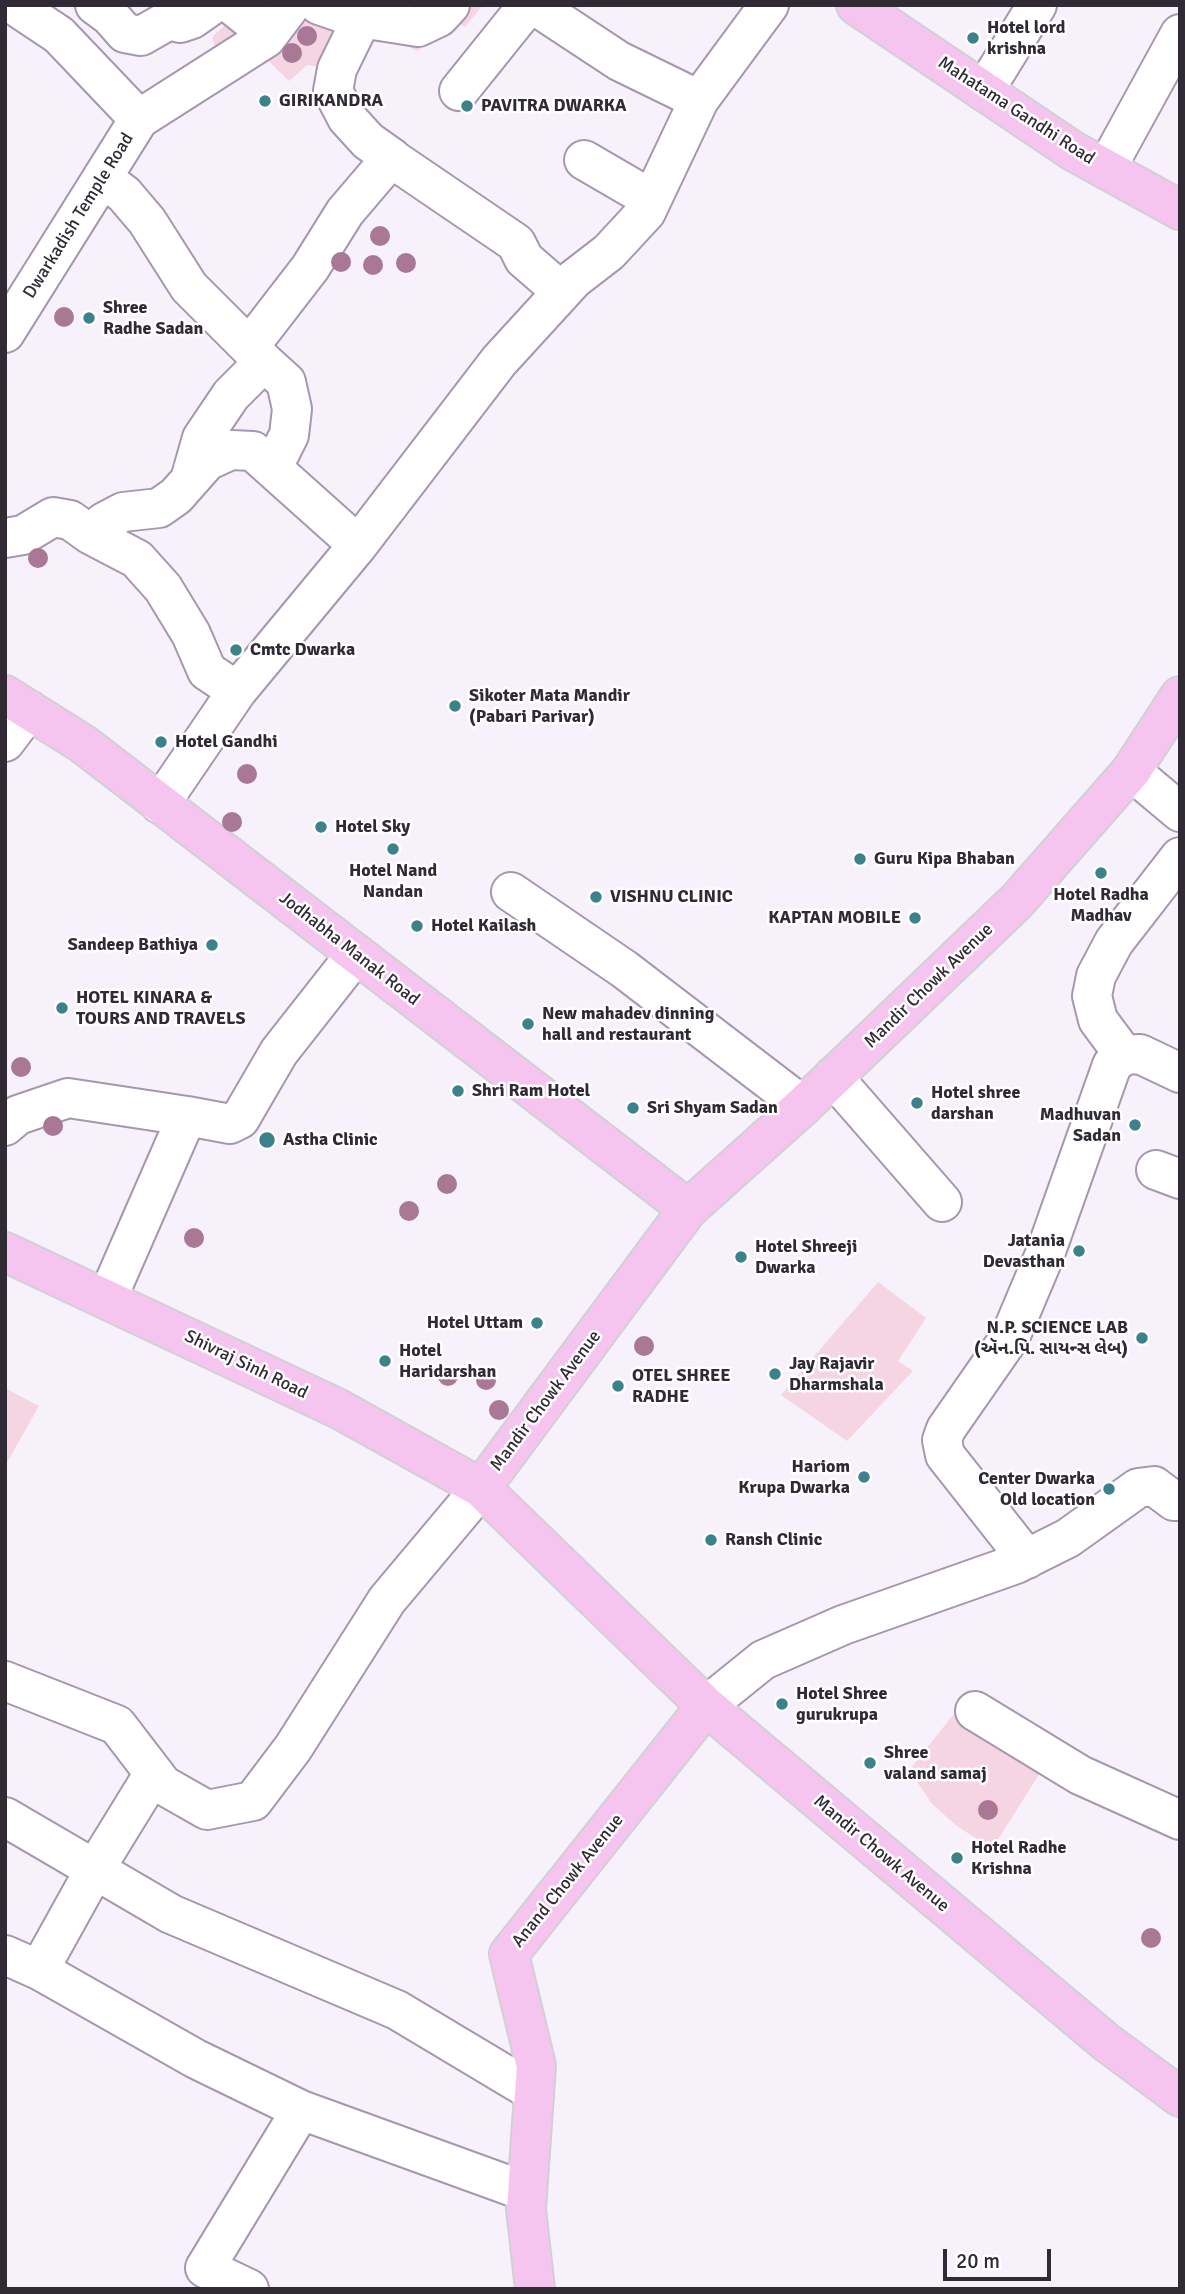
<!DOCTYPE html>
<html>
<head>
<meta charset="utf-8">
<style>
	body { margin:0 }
	#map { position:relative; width:1185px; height:2294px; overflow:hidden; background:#f7f1fc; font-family:Signika,sans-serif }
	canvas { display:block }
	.frame { position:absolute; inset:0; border:7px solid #302a35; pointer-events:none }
	.scale { position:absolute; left:943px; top:2249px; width:108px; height:32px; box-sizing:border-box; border:4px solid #302a35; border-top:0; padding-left:9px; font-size:21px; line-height:24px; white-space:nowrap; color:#302a35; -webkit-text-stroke:5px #fff; paint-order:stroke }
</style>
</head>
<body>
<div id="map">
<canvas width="1185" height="2294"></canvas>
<div class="frame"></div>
<div class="scale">20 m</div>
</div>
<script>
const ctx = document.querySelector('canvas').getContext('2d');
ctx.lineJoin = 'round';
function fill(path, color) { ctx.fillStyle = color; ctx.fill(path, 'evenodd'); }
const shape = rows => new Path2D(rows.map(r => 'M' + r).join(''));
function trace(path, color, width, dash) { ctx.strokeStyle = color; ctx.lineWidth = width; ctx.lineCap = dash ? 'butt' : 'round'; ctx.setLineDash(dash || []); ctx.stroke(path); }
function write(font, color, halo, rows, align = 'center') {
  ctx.font = font + ' Signika,"Noto Sans Gujarati",sans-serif'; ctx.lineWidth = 5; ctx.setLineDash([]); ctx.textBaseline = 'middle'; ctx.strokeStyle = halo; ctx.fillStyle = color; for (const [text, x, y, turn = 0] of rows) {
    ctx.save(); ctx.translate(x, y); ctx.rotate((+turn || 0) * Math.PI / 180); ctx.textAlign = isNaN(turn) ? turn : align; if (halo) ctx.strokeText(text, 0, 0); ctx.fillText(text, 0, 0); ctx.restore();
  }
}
const green = shape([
	[247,5,265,13,358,5,483,5,465,27,450,18,418,51,364,28,337,69,307,65,289,81,253,46,221,67,212,37],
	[878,1282,926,1318,898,1361,913,1371,847,1441,781,1395],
	[5,1388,39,1406,5,1466],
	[966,1699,1045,1765,992,1849,957,1826,932,1804,909,1770]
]);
const minor = shape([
	[14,5,59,35,139,119],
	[95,5,110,16,125,33,141,36,169,20,180,23,192,19,212,5],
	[232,5,252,21,266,38],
	[319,5,354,17,418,27,439,17,450,5],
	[534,5,619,61,699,100,769,5],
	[362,18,337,69,333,91,347,118,368,141,392,158],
	[459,91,528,5],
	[984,91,1037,5],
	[584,160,651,199],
	[1106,169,1180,34],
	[102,178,124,194,147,221,189,287,264,362],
	[5,333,139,119,266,38,291,5],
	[249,347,310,268,345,212,391,158,516,243,524,259,562,292],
	[190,480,202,438,231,395,264,362,286,382,292,409,289,435,273,467],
	[5,538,23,535,53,517,70,520,91,535],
	[237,691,207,671,191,634,163,588,137,559,91,535,104,522,123,512,159,508,176,496,207,461,231,450,253,451,358,545],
	[5,742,29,710],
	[1131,771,1180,812],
	[160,804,237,691,358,545,499,361,574,279,609,252,646,212,699,100],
	[511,892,624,969,803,1106],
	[1124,1055,1098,1020,1092,996,1096,976,1114,942,1180,857],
	[833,1077,942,1202],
	[187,1116,230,1124,240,1119,279,1052,356,954],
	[5,1126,18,1115,68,1098,187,1116,107,1299],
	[1156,1170,1180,1179],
	[1027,1559,945,1455,942,1440,946,1429,1010,1337,1045,1254,1112,1065,1124,1055,1140,1054,1180,1073],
	[5,1681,117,1725,163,1785,207,1810,253,1801,293,1748,387,1600,481,1488],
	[706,1706,763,1660,843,1625,1016,1564,1068,1538,1138,1488,1154,1486,1174,1501,1180,1501],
	[975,1711,1080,1775,1180,1820],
	[5,1817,171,1914,397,2010,534,2092],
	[5,1955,39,1970,196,2059,301,2110,527,2192],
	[39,1970,95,1869,154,1773],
	[249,2289,205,2268,301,2110]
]);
const major = shape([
	[856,5,1073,151,1180,210],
	[5,695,83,744,688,1209],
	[5,1252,339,1409,481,1488,706,1706,1106,2042,1180,2097],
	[481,1488,688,1209,803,1106,1017,901,1131,771,1180,696],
	[535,2289,526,2209,536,2066,509,1954,706,1706]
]);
const trees = [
	[307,36],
	[292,53],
	[380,236],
	[341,262],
	[406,263],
	[373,265],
	[64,317],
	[38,558],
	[247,774],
	[232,822],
	[21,1067],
	[53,1126],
	[447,1184],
	[409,1211],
	[194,1238],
	[644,1346],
	[448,1376],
	[486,1380],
	[499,1410],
	[988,1810],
	[1151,1938]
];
const markers = [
	[973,38,7,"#3b828a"],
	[265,101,7,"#3b828a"],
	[467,106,7,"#3b828a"],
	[89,318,7,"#3b828a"],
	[236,650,7,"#3b828a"],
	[455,706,7,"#3b828a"],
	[161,742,7,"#3b828a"],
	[321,827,7,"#3b828a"],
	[393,849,7,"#3b828a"],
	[860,859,7,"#3b828a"],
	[1101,873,7,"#3b828a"],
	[596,897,7,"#3b828a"],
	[915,918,7,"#3b828a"],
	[417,926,7,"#3b828a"],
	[212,945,7,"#3b828a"],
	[62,1008,7,"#3b828a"],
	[528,1024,7,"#3b828a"],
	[458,1091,7,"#3b828a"],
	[917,1103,7,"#3b828a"],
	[633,1108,7,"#3b828a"],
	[1135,1125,7,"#3b828a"],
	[267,1140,9,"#3b828a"],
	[1079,1251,7,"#3b828a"],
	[741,1257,7,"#3b828a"],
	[537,1323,7,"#3b828a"],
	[1142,1338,7,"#3b828a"],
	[385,1361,7,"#3b828a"],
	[775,1374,7,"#3b828a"],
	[618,1386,7,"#3b828a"],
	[864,1477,7,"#3b828a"],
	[1109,1489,7,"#3b828a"],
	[711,1540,7,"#3b828a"],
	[782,1704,7,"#3b828a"],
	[870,1763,7,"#3b828a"],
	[957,1858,7,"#3b828a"]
];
const poiNames = [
	["Hotel lord",987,28],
	["krishna",987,49],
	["GIRIKANDRA",279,101],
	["PAVITRA DWARKA",481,106],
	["Shree",103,308],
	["Radhe Sadan",103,329],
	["Cmtc Dwarka",250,650],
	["Sikoter Mata Mandir",469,696],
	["(Pabari Parivar)",469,717],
	["Hotel Gandhi",175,742],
	["Hotel Sky",335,827],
	["Guru Kipa Bhaban",874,859],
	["Hotel Nand",393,871,"center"],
	["Nandan",393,892,"center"],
	["Hotel Radha",1101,895,"center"],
	["Madhav",1101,916,"center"],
	["VISHNU CLINIC",610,897],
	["KAPTAN MOBILE",901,918,"right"],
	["Hotel Kailash",431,926],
	["Sandeep Bathiya",198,945,"right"],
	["HOTEL KINARA &",76,998],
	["TOURS AND TRAVELS",76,1019],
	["New mahadev dinning",542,1014],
	["hall and restaurant",542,1035],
	["Shri Ram Hotel",472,1091],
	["Hotel shree",931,1093],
	["darshan",931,1114],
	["Sri Shyam Sadan",647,1108],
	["Madhuvan",1121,1115,"right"],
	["Sadan",1121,1136,"right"],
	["Astha Clinic",283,1140],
	["Jatania",1065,1241,"right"],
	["Devasthan",1065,1262,"right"],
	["Hotel Shreeji",755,1247],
	["Dwarka",755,1268],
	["Hotel Uttam",523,1323,"right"],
	["N.P. SCIENCE LAB",1128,1328,"right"],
	["(ઍન.પિ. સાયન્સ લેબ)",1128,1349,"right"],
	["Hotel",399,1351],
	["Haridarshan",399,1372],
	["Jay Rajavir",789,1364],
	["Dharmshala",789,1385],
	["OTEL SHREE",632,1376],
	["RADHE",632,1397],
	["Hariom",850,1467,"right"],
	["Krupa Dwarka",850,1488,"right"],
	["Center Dwarka",1095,1479,"right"],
	["Old location",1095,1500,"right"],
	["Ransh Clinic",725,1540],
	["Hotel Shree",796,1694],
	["gurukrupa",796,1715],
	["Shree",884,1753],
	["valand samaj",884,1774],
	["Hotel Radhe",971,1848],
	["Krishna",971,1869]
];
const streetNames = [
	["Mahatama Gandhi Road",1016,111,33],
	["Dwarkadish Temple Road",79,216,-58],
	["Jodhabha Manak Road",349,949,38],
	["Mandir Chowk Avenue",929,986,-44],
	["Shivraj Sinh Road",246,1365,26],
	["Mandir Chowk Avenue",546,1401,-53],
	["Mandir Chowk Avenue",881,1854,40],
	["Anand Chowk Avenue",568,1881,-51]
];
fill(green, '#f6d5e2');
trace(minor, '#a697b1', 42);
trace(major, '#d1d0d3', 42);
trace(minor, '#fff', 38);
trace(major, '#f6c5ef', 38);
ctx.fillStyle = '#a87895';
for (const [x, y] of trees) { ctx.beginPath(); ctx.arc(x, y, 10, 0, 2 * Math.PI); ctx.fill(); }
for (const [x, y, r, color] of markers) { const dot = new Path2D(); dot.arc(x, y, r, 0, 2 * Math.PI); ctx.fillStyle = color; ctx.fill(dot); trace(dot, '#fff', 2.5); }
write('bold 18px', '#302a35', '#fff', poiNames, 'left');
write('18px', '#302a35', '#fff', streetNames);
</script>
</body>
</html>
